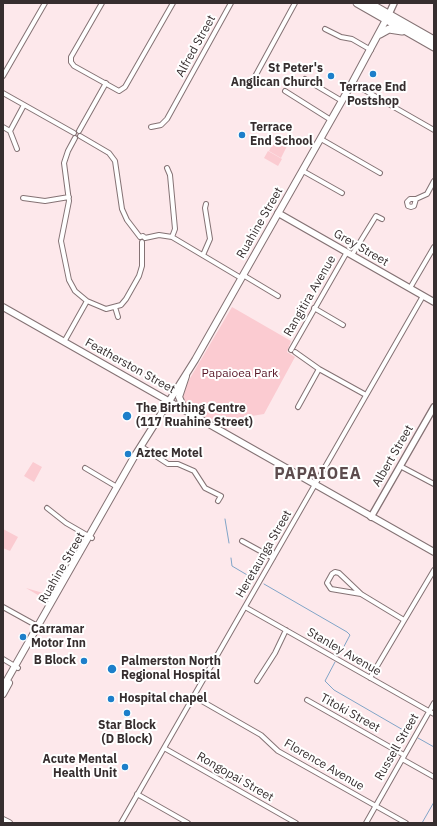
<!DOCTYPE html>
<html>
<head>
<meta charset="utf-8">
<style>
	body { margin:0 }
	#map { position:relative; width:437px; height:826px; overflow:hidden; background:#fde8eb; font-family:"IBM Plex Sans",sans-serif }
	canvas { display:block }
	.frame { position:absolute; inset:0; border:4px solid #362e2f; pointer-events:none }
</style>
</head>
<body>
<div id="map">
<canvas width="437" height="826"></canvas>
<div class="frame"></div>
</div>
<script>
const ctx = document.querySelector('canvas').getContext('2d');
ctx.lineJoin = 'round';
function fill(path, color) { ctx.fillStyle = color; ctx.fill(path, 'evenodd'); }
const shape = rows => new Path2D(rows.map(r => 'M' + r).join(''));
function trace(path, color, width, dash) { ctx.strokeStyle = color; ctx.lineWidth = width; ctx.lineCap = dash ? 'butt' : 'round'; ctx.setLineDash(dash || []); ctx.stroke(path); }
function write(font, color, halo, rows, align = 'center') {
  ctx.font = font + ' "IBM Plex Sans",sans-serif'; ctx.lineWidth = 4; ctx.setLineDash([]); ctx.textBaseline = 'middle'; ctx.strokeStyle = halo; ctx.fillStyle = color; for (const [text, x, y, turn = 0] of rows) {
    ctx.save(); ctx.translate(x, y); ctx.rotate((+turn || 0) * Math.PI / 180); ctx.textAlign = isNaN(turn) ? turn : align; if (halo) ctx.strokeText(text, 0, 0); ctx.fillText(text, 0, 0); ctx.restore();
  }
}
const green = shape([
	[276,137,288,144,281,158,269,151],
	[268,151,282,159,278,166,264,158],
	[232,307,291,341,287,352,295,357,264,414,233,419,226,430,176,402],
	[33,462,42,467,34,482,24,476],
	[3,529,18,537,10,551,3,548],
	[53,579,59,582,48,601,26,588,43,593,47,591]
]);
const stream = shape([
	[225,519,229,543],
	[231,558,232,566,254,579],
	[264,584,347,632,350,635,340,654],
	[335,662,325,681,334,690,410,734],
	[418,738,434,747],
	[422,823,434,802]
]);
const minor = shape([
	[102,3,71,57,71,62,74,66,119,91,125,87,173,3],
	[325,29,341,37,352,39,371,50],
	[3,76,45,3],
	[305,79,342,101],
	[252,82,295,3],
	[352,83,434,130],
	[285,91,331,120],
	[3,93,74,133],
	[3,127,10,131,17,149],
	[151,127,161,125,167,119,231,3],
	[10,131,24,105],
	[79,131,106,83],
	[80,136,109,153,115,161,122,209,127,220,140,237],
	[75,138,68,151,64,163,69,201,61,241,69,280,75,291,87,301,106,309,121,305,126,299,139,276,142,266,142,242],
	[321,139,380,173],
	[167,168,170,175,175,229,172,237],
	[303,171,342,193],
	[23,198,45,201,69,197],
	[416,199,414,206,411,207,408,206,407,202,410,199,416,199,427,194,434,181],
	[140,237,143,236,145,238,159,235,172,237,241,278],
	[203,255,210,239,205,208,206,204],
	[352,255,376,216,382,219],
	[243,275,278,296],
	[410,288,434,247],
	[115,307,118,317],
	[314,308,343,325],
	[64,342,87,301],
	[291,350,347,252],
	[295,352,319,369,366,395],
	[298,407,319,369],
	[142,447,168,464,178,464,194,471,205,488,221,496,218,501],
	[400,466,434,484],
	[85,468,117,487],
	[47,508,66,523,92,538],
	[242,541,273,558],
	[361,594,339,573,335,572,332,574,327,583,331,589,361,594,404,620],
	[3,607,41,628],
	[245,607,434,714],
	[3,659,18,668],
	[370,678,434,570],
	[257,681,275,653,286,630],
	[193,696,261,735,278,751,406,823],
	[307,700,404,755],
	[164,748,296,823],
	[402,759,434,777],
	[137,794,188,823],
	[121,823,423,296],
	[366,823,434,703]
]);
const tertiary = shape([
	[389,14,394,3],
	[278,213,434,302],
	[371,517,434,407]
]);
const secondary = shape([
	[3,307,434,552],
	[184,408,179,397,186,376],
	[3,687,134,457,195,360,352,83,388,16],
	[3,694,9,683],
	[3,820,9,823]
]);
const trunk = shape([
	[357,3,434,47],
	[369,3,434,40],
	[380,34,389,29,402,31]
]);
const markers = [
	[373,74,4,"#1d7fca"],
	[331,76,4,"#1d7fca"],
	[242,135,4,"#1d7fca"],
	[127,416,5,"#1d7fca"],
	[128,454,4,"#1d7fca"],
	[23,637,4,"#1d7fca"],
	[84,661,4,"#1d7fca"],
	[112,669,5,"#1d7fca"],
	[111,699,4,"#1d7fca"],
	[127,713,4,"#1d7fca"],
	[125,767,4,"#1d7fca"]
];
const streetNames = [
	["Alfred Street",196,46,-61],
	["Ruahine Street",260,223,-60],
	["Grey Street",361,248,30],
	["Rangitira Avenue",310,296,-60],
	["Featherston Street",130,366,29],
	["Albert Street",393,456,-60],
	["Heretaunga Street",264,554,-60],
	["Ruahine Street",62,568,-60],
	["Stanley Avenue",344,652,30],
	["Titoki Street",350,713,29],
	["Russell Street",397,747,-60],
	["Florence Avenue",324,765,30],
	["Rongopai Street",235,777,30]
];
const poiNames = [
	["St Peter's",323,69,"right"],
	["Anglican Church",323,83,"right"],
	["Terrace End",373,88,"center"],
	["Postshop",373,102,"center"],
	["Terrace",250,128],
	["End School",250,142],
	["The Birthing Centre",136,409],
	["(117 Ruahine Street)",136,423],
	["Aztec Motel",136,454],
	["Carramar",31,630],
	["Motor Inn",31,644],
	["B Block",76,661,"right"],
	["Palmerston North",121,662],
	["Regional Hospital",121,676],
	["Hospital chapel",119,699],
	["Star Block",127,726,"center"],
	["(D Block)",127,740,"center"],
	["Acute Mental",117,760,"right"],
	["Health Unit",117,774,"right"]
];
const parkNames = [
	["Papaioea Park",240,374]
];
const districtNames = [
	["PAPAIOEA",318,474]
];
fill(green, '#fbcbd1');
trace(stream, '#80a4c7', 1);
trace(minor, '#847274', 6);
trace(tertiary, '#847274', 8);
trace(secondary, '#847274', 8);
trace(trunk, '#847274', 9);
trace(minor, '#fff', 4);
trace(tertiary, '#fff', 5.5);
trace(secondary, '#fff', 6);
trace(trunk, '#fff', 7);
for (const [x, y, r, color] of markers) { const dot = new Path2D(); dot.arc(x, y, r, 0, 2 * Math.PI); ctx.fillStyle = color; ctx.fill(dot); trace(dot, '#fff', 1.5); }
write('12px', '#362e2f', '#fff', streetNames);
write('bold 12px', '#362e2f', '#fff', poiNames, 'left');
write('12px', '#581727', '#fff', parkNames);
ctx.letterSpacing = '1px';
write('bold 16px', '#5d4c4e', '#fff', districtNames);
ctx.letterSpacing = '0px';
</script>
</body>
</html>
